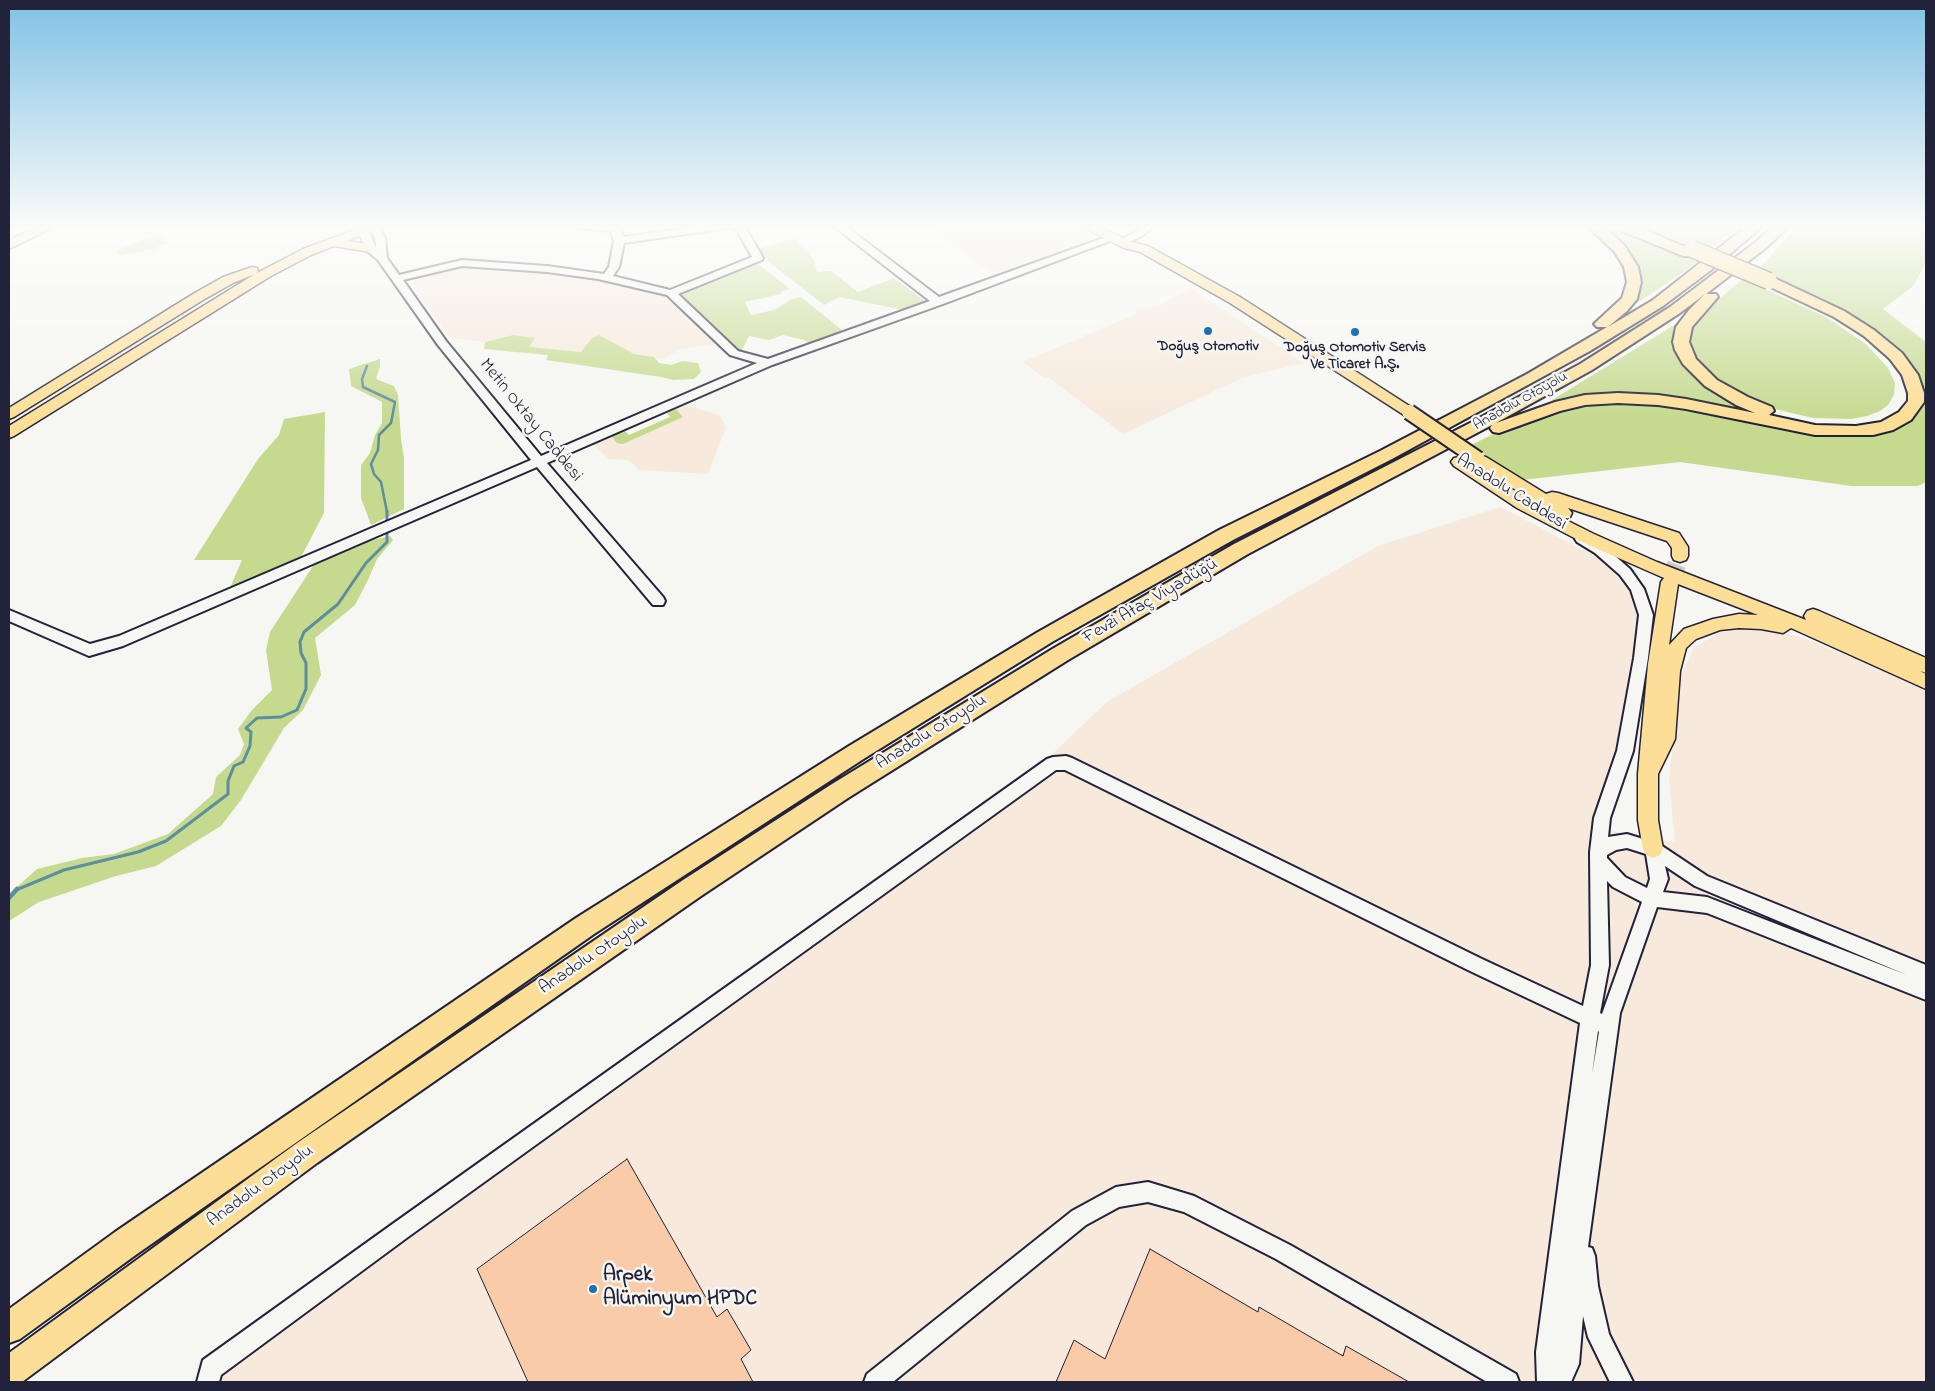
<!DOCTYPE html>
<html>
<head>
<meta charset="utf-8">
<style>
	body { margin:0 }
	#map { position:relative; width:1935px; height:1391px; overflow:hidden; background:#f6f6f2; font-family:"Indie Flower",sans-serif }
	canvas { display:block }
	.frame { position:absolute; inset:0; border:10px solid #22223b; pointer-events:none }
</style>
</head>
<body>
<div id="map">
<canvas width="1935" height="1391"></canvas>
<div class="frame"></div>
</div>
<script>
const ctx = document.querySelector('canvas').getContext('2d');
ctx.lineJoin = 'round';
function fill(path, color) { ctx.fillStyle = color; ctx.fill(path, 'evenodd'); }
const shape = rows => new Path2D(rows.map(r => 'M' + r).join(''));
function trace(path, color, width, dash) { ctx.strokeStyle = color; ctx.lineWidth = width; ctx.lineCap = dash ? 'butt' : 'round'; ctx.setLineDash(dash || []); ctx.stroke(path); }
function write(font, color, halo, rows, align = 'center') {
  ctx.font = font + ' "Indie Flower",sans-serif'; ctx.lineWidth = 5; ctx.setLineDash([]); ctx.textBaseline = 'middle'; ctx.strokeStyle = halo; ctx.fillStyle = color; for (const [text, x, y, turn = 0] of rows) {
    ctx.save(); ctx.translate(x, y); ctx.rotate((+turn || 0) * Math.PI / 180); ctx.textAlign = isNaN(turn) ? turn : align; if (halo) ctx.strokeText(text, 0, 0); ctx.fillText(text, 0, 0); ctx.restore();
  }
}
const built = shape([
	[925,225,1075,225,1094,235,1094,239,993,274],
	[461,265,596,278,661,294,716,340,715,344,680,349,664,359,634,354,599,335,592,338,581,352,528,347,535,338,513,335,485,342,450,338,409,283],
	[1191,288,1304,363,1244,377,1123,434,1048,377,1044,378,1023,362,1134,315,1138,308,1156,307],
	[686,405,719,415,726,427,708,474,639,470,629,460,609,459,593,444,611,436,617,443,683,417,676,409],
	[1500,507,1601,559,1631,592,1639,625,1616,745,1593,828,1675,842,1669,780,1680,678,1694,647,1721,632,1743,629,1772,630,1803,638,1926,687,1926,1382,195,1382,199,1361,1051,755,1107,702,1378,546]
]);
const green = shape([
	[1598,225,1614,225,1699,261,1636,304,1630,311,1628,310,1639,289],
	[1639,225,1741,225,1707,252],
	[1798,225,1926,225,1926,263,1913,286,1883,309,1926,342,1926,482,1918,486,1851,486,1680,462,1522,480,1471,445,1506,428,1586,404,1621,401,1668,404,1796,431,1851,435,1892,431,1913,420,1921,408,1923,397,1919,379,1853,318,1805,291,1757,271],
	[157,234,168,243,154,249,119,255,116,251],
	[794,238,814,260,817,272,831,271,858,292,894,278,925,301,904,310,839,297,824,305,761,256,757,250],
	[752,263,757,263,790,289,780,292,781,294,745,302,751,315,774,310,792,299,801,297,842,330,839,334,811,344,804,340,783,335,769,340,749,336,742,350,738,351,680,296,683,290],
	[1743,279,1826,317,1866,344,1888,368,1895,383,1894,395,1888,405,1880,411,1867,416,1851,419,1813,418,1766,407,1715,380,1696,360,1688,338,1692,327,1703,312],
	[1679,322,1678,352,1761,413,1786,421,1710,405,1554,402,1552,400],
	[513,335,535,338,529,347,581,352,592,338,599,335,634,354,654,357,659,363,671,365,683,361,698,363,701,372,694,379,673,380,661,377,546,360,548,355,484,349,485,342],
	[380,359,380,367,376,379,394,386,398,395,401,439,404,458,404,509,371,525,361,498,361,465,370,453,375,435,382,423,382,402,351,386,349,369],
	[676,409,683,417,623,444,617,443,611,436,625,431,629,435,670,417,667,413],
	[325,412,324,513,300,559,229,590,242,560,194,560,258,459,279,435,284,419],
	[390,536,393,540,377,559,368,580,355,605,315,638,321,675,303,710,284,728,241,800,221,826,156,866,116,876,39,902,9,921,9,894,37,869,82,858,114,854,168,834,213,794,216,777,240,755,244,744,238,729,252,710,272,690,266,650,270,632,315,563,360,543]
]);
const streamFar2 = shape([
	[367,366,362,379,363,387,395,402,391,423,379,435,378,450,371,464,374,474,381,482,387,512]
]);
const streamFar1 = shape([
	[387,511,387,522],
	[16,890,64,870,138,852,166,841,228,794,228,781,234,766,243,762,250,746,251,732,246,728,257,718,281,717,297,710,306,689,306,663,301,653,300,642,304,632,338,604,366,563,387,542,387,533]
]);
const stream = shape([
	[9,898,17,889]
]);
const building = shape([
	[627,1159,717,1317,727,1309,751,1350,741,1359,753,1382,528,1382,477,1269,627,1159],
	[1150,1249,1258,1312,1259,1307,1343,1356,1346,1346,1409,1382,1056,1382,1074,1340,1105,1359,1150,1249]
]);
const majorTunnel = shape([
	[1670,582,1680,556]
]);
const minor = shape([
	[356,225,366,225,376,248,375,238,368,225,378,225,385,238,387,258,399,275,462,260,547,266,604,274,609,267,614,241,611,231,579,228,574,225,619,225,623,237,709,225,744,225,763,258,762,260,678,294,738,351,768,359,930,301,832,225,844,225,939,297,1109,236,1113,235,1118,238,943,304,772,365,547,463,663,597,665,601,663,605,653,605,537,467,123,646,89,656,9,621,9,610,90,644,119,636,531,460,438,345,378,260,366,250,356,225],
	[735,227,752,257,670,290,613,276,619,267,624,243,735,227],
	[462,266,547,272,598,279,667,295,730,355,757,363,541,456,446,341,403,280,462,266],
	[1143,225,1154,225,1142,236,1125,244,1117,244,1116,242,1136,232,1143,225],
	[1582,534,1605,547,1630,569,1644,589,1653,615,1648,658,1633,751,1610,818,1608,837,1627,834,1659,844,1707,876,1926,965,1926,1000,1707,913,1657,907,1620,1013,1588,1247,1592,1248,1595,1256,1598,1286,1609,1334,1633,1382,1610,1382,1588,1337,1583,1316,1579,1364,1571,1382,1537,1382,1536,1352,1580,1023,1470,971,1065,770,1056,770,408,1237,221,1375,219,1382,197,1382,203,1360,394,1223,1047,759,1053,757,1066,756,1072,758,1482,959,1583,1006,1591,965,1590,852,1594,818,1617,751,1634,658,1639,615,1631,590,1620,575,1595,553,1577,542,1575,539,1577,536,1582,534],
	[1627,848,1646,854,1650,879,1647,888,1625,877,1607,858,1607,855,1616,850,1627,848],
	[1665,866,1695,886,1907,975,1707,897,1663,892,1668,879,1665,866],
	[1607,881,1613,887,1642,902,1602,1014,1600,1013,1609,965,1607,881],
	[1598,1031,1599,1032,1592,1074,1598,1031],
	[1148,1182,1194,1196,1290,1245,1516,1374,1519,1382,1487,1382,1276,1259,1184,1212,1148,1202,1119,1207,1086,1225,893,1382,864,1382,867,1374,1072,1211,1116,1187,1148,1182]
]);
const major = shape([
	[41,225,58,225,9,249,9,240,41,225],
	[368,225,386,225,347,241,374,245,376,248,374,251,370,252,334,246,311,255,271,276,14,436,9,438,9,426,255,274,233,283,203,300,14,417,9,419,9,408,193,294,223,277,252,267,257,268,258,271,257,273,303,249,368,225],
	[1079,225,1096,225,1132,242,1148,246,1240,297,1414,409,1416,412,1414,415,1409,417,1404,415,1230,303,1140,252,1124,248,1079,225],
	[1481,456,1486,457,1546,494,1552,492,1558,493,1679,533,1688,547,1688,556,1686,560,1680,562,1674,560,1672,556,1672,548,1667,541,1568,508,1572,513,1570,517,1564,519,1594,534,1657,562,1806,620,1804,616,1807,611,1813,609,1819,611,1926,658,1926,673,1920,671,1926,674,1926,689,1791,628,1783,633,1761,629,1739,628,1720,630,1696,639,1686,648,1680,671,1675,739,1658,774,1658,820,1663,849,1660,855,1653,858,1646,855,1643,849,1638,820,1638,774,1648,664,1661,582,1664,578,1582,542,1517,508,1454,466,1451,462,1454,458,1459,457,1464,458,1529,500,1546,509,1476,465,1473,461,1476,457,1481,456],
	[1678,584,1758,615,1739,614,1713,619,1684,629,1669,645,1678,584]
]);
const highway = shape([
	[1586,225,1602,225,1624,245,1638,267,1641,282,1637,299,1627,311,1608,327,1653,300,1748,225,1764,225,1711,270,1663,306,1590,351,1392,459,1233,540,1052,642,865,758,594,934,137,1254,20,1339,9,1343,9,1309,115,1232,576,918,849,746,1038,632,1219,530,1380,451,1527,374,1607,327,1597,327,1594,324,1622,298,1627,282,1624,267,1614,251,1586,225],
	[1613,225,1633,225,1693,250,1695,253,1693,256,1683,256,1615,228,1613,225],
	[1774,225,1790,225,1767,247,1706,294,1716,294,1718,297,1692,327,1689,342,1696,359,1717,380,1748,397,1772,407,1774,411,1769,415,1815,425,1856,426,1881,422,1899,412,1908,401,1908,393,1902,375,1890,359,1864,336,1834,317,1764,284,1762,281,1764,278,1769,277,1774,278,1844,311,1874,330,1902,353,1918,375,1924,393,1924,402,1911,420,1893,430,1873,435,1815,435,1686,409,1658,405,1618,403,1585,405,1560,411,1499,433,1493,432,1490,428,1492,425,1248,554,1068,660,848,798,701,896,317,1163,22,1382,9,1382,9,1353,297,1143,683,880,832,784,1054,648,1234,544,1470,423,1580,364,1670,307,1757,241,1774,225],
	[1705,294,1689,310,1676,327,1673,342,1675,350,1683,364,1705,386,1736,405,1755,413,1686,399,1658,395,1618,393,1585,395,1555,402,1496,423,1592,370,1680,313,1705,294]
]);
const majorBridge = shape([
	[1409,412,1478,459]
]);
const highwayBridge = shape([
	[1692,249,1769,281]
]);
const markers = [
	[1208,331,5,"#1f6fb2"],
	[1355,332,5,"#1f6fb2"],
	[593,1289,5,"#1f6fb2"]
];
const farPoinames = [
	["Doğuş Otomotiv",1208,348],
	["Doğuş Otomotiv Servis",1355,349],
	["Ve Ticaret A.Ş.",1355,366]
];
const farStreetnames = [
	["Anadolu Otoyolu",1521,402,-29]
];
const streetNames = [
	["Metin Oktay Caddesi",530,421,51],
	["Anadolu Caddesi",1511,493,32],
	["Fevzi Ataç Viyadüğü",1151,602,-30],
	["Anadolu Otoyolu",932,733,-32],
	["Anadolu Otoyolu",594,956,-34],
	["Anadolu Otoyolu",261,1187,-36]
];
const nearPoinames = [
	["Arpek",603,1277],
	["Alüminyum HPDC",603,1301]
];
fill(built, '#f7e9dc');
fill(green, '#c5da8f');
trace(streamFar2, '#5d8e9d', 2.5);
trace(streamFar1, '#5d8e9d', 3);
trace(stream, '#5d8e9d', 4.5);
fill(building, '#facba9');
trace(building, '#22223b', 1);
trace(majorTunnel, '#cccccd', 19, [19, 9]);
trace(minor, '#22223b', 4);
trace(major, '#22223b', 3);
trace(highway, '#22223b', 4);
fill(minor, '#f6f6f2');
fill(major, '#fdde96');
fill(highway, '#fdde96');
trace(majorBridge, '#22223b', 18, []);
trace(highwayBridge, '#22223b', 19, []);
trace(majorBridge, '#fdde96', 14);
trace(highwayBridge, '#fdde96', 16);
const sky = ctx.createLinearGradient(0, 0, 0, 420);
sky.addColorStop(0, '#80c2e4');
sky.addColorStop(0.54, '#fbfbf9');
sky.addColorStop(1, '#fbfbf900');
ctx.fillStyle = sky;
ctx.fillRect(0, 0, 1935, 420);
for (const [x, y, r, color] of markers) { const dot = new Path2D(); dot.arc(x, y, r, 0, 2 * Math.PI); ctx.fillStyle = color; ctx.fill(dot); trace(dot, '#f6f6f2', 2); }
write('bold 15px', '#22223b', '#f6f6f2', farPoinames);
write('15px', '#22223b', '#f6f6f2', farStreetnames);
write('18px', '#22223b', '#f6f6f2', streetNames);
write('bold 21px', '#22223b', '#f6f6f2', nearPoinames, 'left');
</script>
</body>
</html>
